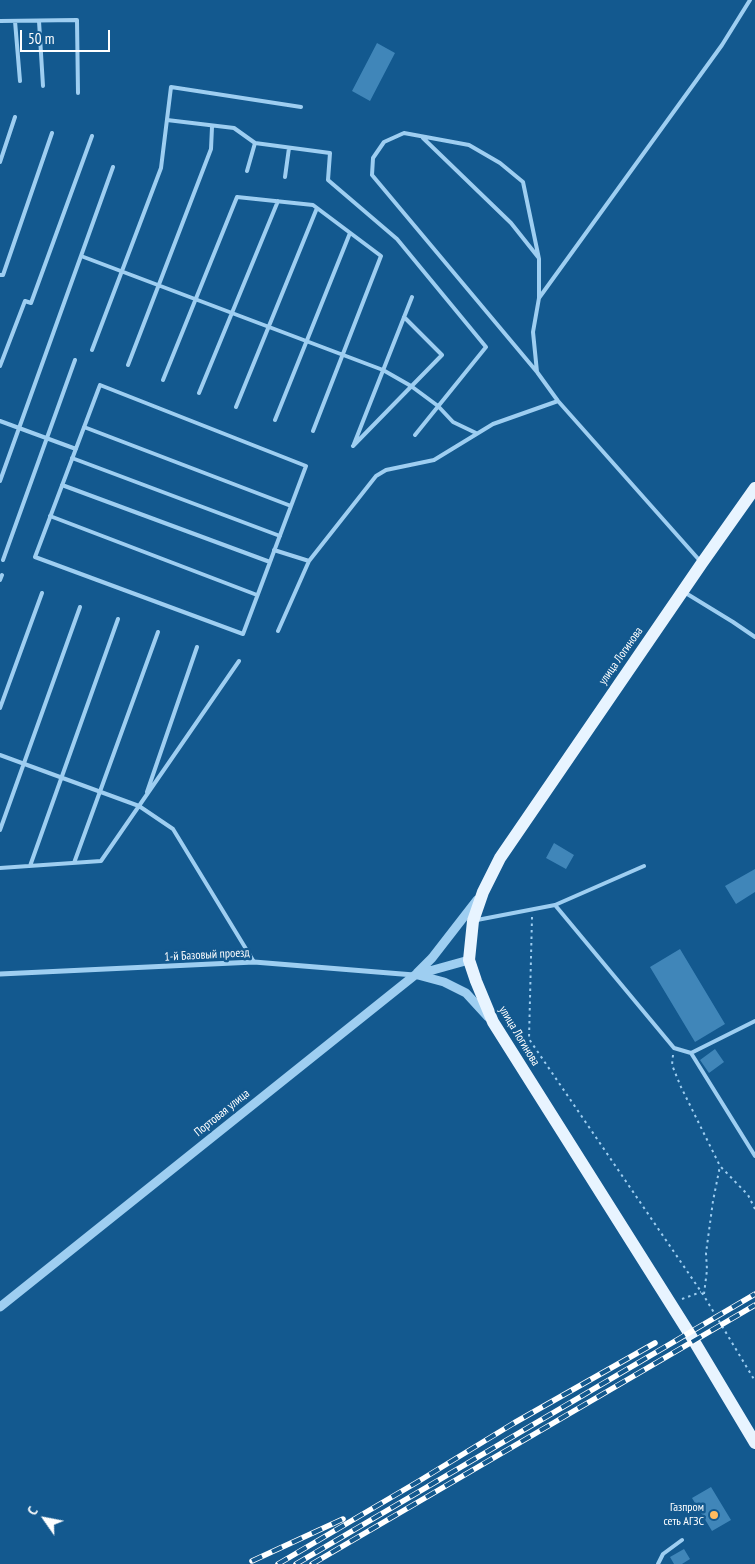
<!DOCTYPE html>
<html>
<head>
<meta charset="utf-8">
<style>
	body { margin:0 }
	#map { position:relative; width:755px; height:1564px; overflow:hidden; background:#13598f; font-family:"PT Sans Narrow",sans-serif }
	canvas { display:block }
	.north { position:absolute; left:20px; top:1494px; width:50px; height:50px; -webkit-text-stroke:4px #13598f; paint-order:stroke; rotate:303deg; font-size:14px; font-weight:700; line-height:20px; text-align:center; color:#fff }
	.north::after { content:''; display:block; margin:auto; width:18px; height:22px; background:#fff; clip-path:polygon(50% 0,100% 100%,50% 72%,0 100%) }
	.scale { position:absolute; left:20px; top:30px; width:90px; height:22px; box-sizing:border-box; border:2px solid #fff; border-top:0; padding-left:6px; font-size:15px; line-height:18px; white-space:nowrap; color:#fff; -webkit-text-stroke:4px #13598f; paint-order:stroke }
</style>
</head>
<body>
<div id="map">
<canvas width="755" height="1564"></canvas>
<div class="north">С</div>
<div class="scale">50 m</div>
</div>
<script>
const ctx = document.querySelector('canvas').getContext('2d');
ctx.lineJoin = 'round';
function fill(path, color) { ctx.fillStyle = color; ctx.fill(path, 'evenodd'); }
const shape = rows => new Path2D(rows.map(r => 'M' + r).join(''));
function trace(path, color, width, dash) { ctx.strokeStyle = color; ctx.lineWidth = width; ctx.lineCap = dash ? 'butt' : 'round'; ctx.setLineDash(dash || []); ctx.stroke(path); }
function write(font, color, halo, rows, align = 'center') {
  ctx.font = font + ' "PT Sans Narrow",sans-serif'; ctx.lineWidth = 5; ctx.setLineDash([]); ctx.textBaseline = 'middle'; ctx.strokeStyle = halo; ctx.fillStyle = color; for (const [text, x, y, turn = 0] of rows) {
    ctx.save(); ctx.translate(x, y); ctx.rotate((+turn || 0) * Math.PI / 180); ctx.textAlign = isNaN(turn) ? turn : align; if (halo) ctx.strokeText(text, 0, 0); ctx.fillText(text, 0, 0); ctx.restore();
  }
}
const building = shape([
	[377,43,395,53,370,101,352,91],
	[554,843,574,855,566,869,546,858],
	[755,869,755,892,736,904,725,886],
	[680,949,725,1024,695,1042,650,967],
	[715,1049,724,1062,709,1073,700,1060],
	[711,1487,731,1520,712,1531,692,1498],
	[684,1549,690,1559,682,1564,674,1564,670,1557]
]);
const path = shape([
	[532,917,529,1039,704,1296,755,1381],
	[673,1055,672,1065,681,1087,720,1166,748,1195,755,1209],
	[704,1294,707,1270,706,1253,713,1201,720,1166],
	[682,1299,701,1292]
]);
const service = shape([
	[0,21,77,20,78,93],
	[15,21,20,81],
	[39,21,43,86],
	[167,120,234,128,255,143,330,153,328,180,397,239,486,347,415,435],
	[423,138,511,223,538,257],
	[0,162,15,117],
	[247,171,255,143],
	[285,177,289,148],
	[81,256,383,370,411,386,438,406,453,422,476,433],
	[0,275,3,275,52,133],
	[539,298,722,45,750,0],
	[92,350,161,168,171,87,301,107],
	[128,365,211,149,212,127],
	[0,366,25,301,31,303,92,136],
	[537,372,533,332,539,298,539,259,523,182,500,163,469,145,404,133,384,142,373,158,372,175,537,372,558,401,701,562],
	[163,380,237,197,313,205,381,256,313,431],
	[100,385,306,466,243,634,35,557,100,385],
	[199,393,278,201],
	[236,407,317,208],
	[275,420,350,233],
	[0,421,76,449],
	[84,427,291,506],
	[354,444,412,297],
	[353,446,442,355,404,317],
	[72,458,280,536],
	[0,481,113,167],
	[62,485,270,562],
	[50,516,257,595],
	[274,550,309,561],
	[3,560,75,360],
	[0,580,2,575],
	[684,592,733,622,755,637],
	[278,631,309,561,376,476,386,470,434,460,493,424,558,401],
	[0,708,42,593],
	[0,755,139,806,173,829,254,962],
	[147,792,197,647],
	[0,830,80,607],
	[74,863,158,632],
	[30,866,118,619],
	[644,866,555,905,674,1048,691,1053,755,1156],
	[0,868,101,861,239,661],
	[477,920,555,905],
	[691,1053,755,1021],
	[658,1564,663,1554,682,1540]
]);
const minor = shape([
	[0,974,254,962,414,975]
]);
const tertiary = shape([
	[417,973,432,958,477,900],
	[418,975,444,982,466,993,488,1017],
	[0,1307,415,975,469,960]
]);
const primary = shape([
	[755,488,702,563,500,858,483,892,473,921,469,960,476,981,493,1022,691,1336,755,1443]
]);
const rail = shape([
	[252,1561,343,1519],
	[278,1564,419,1481,514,1423,655,1343],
	[296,1564,755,1294],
	[312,1564,755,1305]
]);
const markers = [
	[714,1515,5,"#ffbb5e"]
];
const streetNames = [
	["улица Логинова",621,656,-55],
	["1-й Базовый проезд",207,955,-3],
	["улица Логинова",519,1036,59],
	["Портовая улица",222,1113,-39]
];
const poiNames = [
	["Газпром",704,1508],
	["сеть АГЗС",704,1522]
];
fill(building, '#4086b9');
trace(path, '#9ecef1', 2, [2.5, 4]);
trace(service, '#9ecef1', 4);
trace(minor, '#9ecef1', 5);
trace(tertiary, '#9ecef1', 9);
trace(primary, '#e8f4ff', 12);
trace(rail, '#fff', 5.5);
trace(rail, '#13598f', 4, [11]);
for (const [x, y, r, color] of markers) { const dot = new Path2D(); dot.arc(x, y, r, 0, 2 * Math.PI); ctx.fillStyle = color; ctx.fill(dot); trace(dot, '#13598f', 2); }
write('12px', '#fff', '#13598f', streetNames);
write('12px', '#fff', '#13598f', poiNames, 'right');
</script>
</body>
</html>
